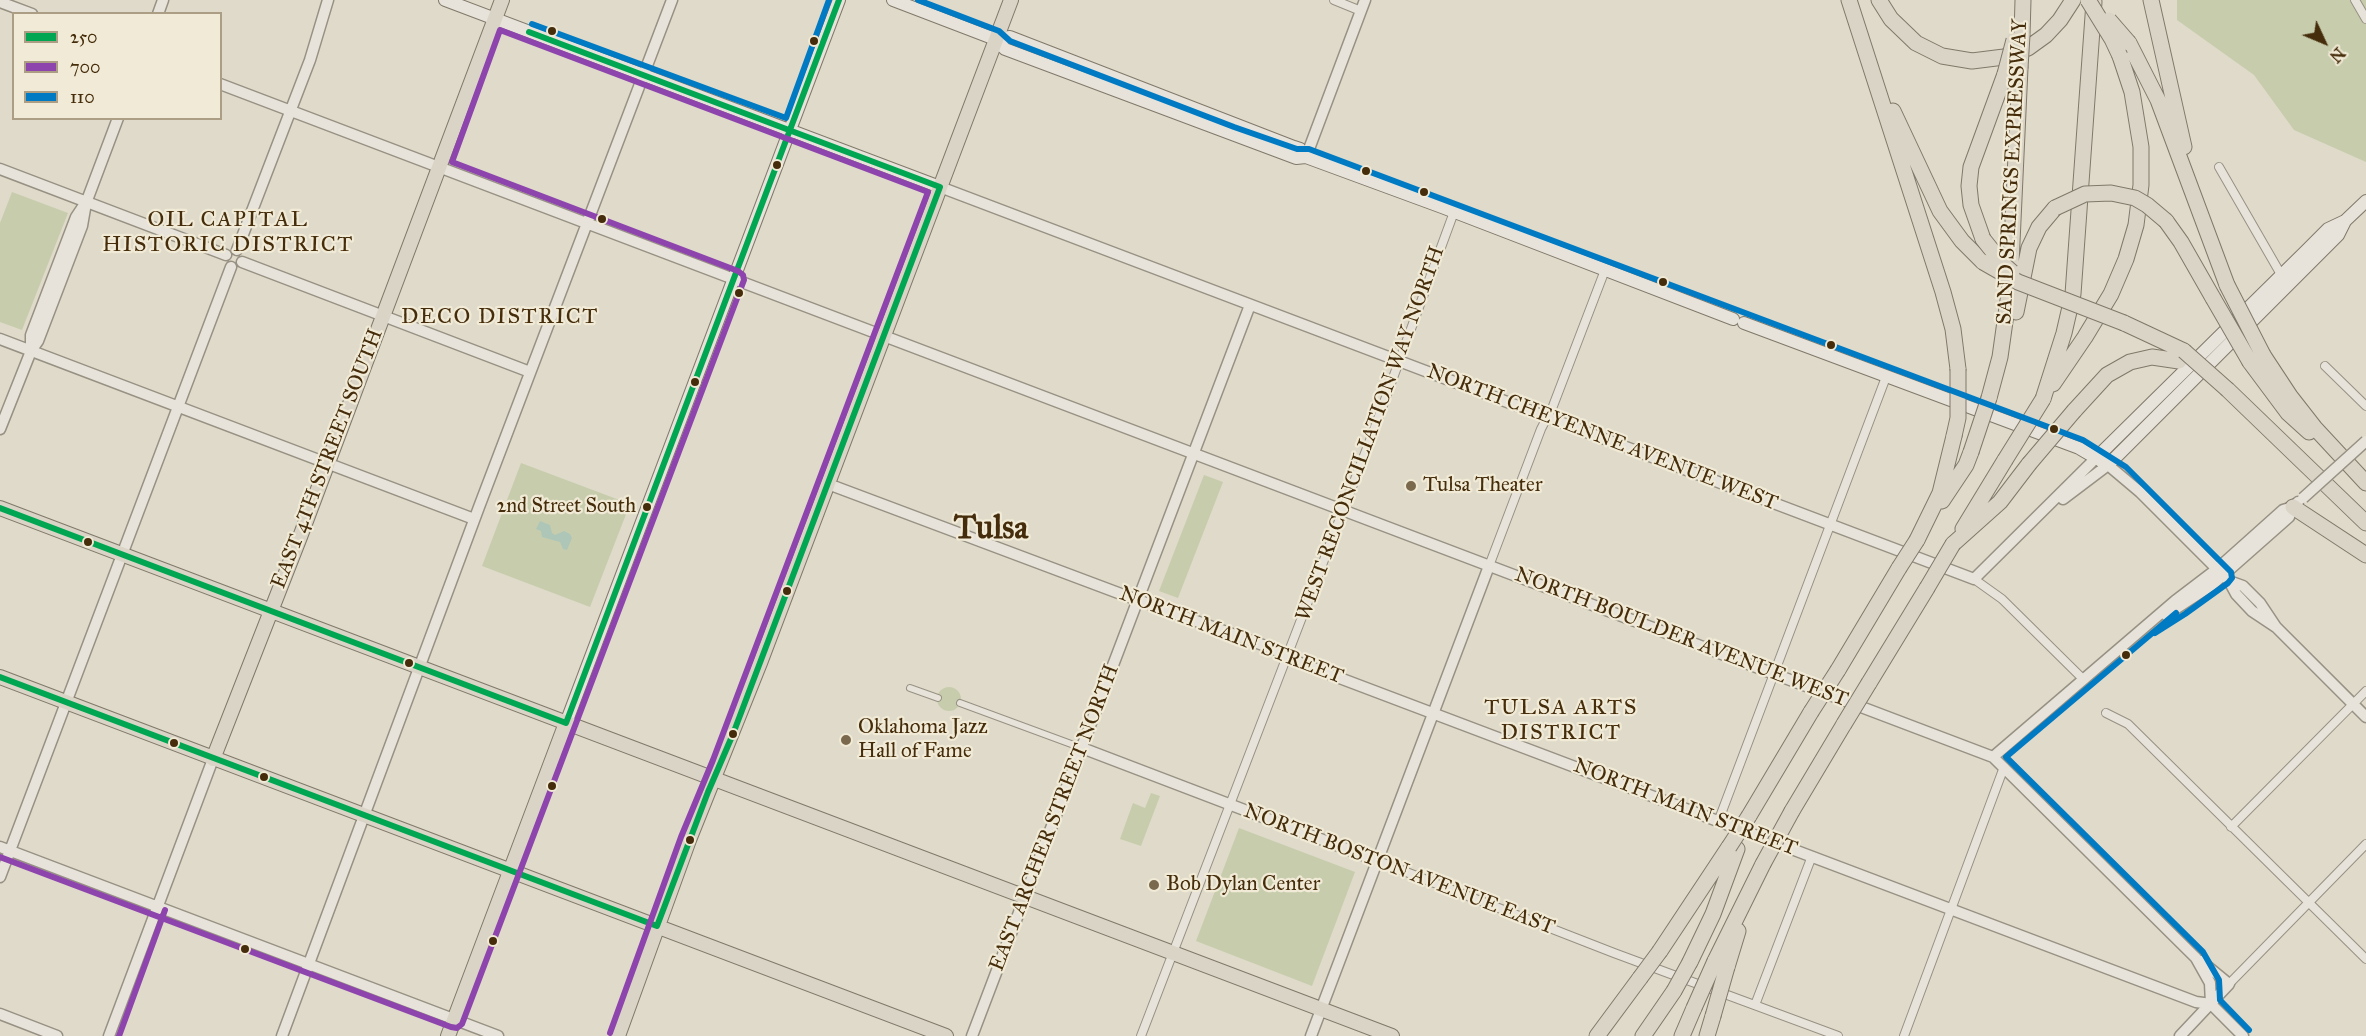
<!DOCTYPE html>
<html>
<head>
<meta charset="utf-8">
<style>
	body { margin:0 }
	#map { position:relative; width:2366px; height:1036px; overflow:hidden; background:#dfdac9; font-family:"IM FELL Great Primer",serif }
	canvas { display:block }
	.legend { position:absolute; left:12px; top:12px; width:210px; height:108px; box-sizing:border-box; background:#f0ead6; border:2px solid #ac9e84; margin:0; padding:8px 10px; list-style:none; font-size:18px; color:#452c0a }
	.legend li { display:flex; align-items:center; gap:12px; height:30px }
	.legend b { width:30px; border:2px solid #ac9e84 }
	.north { position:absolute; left:2294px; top:12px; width:60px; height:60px; -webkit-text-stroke:4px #f0ead6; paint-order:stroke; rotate:134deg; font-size:16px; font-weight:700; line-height:24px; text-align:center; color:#452c0a }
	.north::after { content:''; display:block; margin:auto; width:21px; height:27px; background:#452c0a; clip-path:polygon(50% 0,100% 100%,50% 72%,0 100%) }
</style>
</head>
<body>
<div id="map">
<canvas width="2366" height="1036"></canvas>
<ul class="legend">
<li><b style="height:8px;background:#00a651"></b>250</li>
<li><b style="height:8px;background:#8e44ad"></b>700</li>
<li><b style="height:8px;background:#007ac2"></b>110</li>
</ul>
<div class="north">N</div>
</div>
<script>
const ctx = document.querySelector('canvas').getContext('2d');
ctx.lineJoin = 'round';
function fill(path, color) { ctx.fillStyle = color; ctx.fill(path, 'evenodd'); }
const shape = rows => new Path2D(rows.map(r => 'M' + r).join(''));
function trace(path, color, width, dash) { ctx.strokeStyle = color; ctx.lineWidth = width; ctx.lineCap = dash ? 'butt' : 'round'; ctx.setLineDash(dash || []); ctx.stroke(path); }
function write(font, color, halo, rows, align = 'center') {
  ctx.font = font + ' "IM FELL Great Primer",serif'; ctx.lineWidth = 4.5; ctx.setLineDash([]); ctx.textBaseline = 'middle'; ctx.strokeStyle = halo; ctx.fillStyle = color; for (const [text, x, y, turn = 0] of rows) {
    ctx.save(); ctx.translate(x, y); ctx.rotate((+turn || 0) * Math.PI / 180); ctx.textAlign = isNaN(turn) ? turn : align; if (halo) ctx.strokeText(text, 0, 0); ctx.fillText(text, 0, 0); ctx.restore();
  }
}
const green = shape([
	[2177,0,2366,0,2366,162,2294,130,2254,75,2177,20],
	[12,192,68,213,22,330,0,322,0,223],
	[521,463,630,504,590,607,482,566],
	[1204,475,1223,482,1178,598,1159,591],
	'937 699a12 12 0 1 1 24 0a12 12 0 1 1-24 0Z',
	[1151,793,1160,796,1141,846,1120,839,1133,803,1145,808],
	[1239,828,1355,872,1312,986,1196,941]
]);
const water = shape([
	[540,521,550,525,552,533,555,535,564,531,570,534,572,538,567,550,563,549,560,542,542,537,541,531,536,529]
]);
const pedestrian = shape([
	[910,688,938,698],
	[960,703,1082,748]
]);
const minor = shape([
	[1334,0,1361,11],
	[2355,0,2366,19],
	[2219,167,2283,278],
	[2325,366,2366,406],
	[1489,566,1541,429,1553,406,1605,270],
	[1974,579,2002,599,2084,680],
	[2106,713,2128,724,2366,959],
	[1718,822,1886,377],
	[2231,827,2366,691],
	[1378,861,1614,953,1838,1036],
	[2229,984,2366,844],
	[1755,1005,1812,856],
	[1141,1036,1372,435,1454,212],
	[1904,1036,2004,767]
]);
const tertiary = shape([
	[0,2,32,14],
	[158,14,163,0],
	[220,84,1993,757,2196,958,2210,983,2211,1004],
	[1306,157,1365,0],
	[0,169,226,255],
	[940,187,1974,579,2097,457],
	[237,250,310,60,328,0],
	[242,262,530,372],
	[0,339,474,519],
	[31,351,31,335,76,217,84,205],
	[0,429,31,351,38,341,82,226,86,203,118,118],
	[828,484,1121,594,1274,649,1300,663,2196,1002,2211,1004,2243,1036],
	[2063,499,2108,465,2140,492,2229,581,2236,594,2252,611,2276,627],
	[2229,581,2243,586,2260,603,2276,627,2366,717],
	[2166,615,2212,585,2289,517,2293,507],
	[1082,748,1378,861],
	[1993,757,2175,601,2217,569,2283,510,2293,507,2298,502],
	[0,847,498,1036],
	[0,877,231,267],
	[0,1014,57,1036],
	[109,1036,213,759],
	[282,1036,479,507,672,0],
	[972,1036,1250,305],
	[1311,1036,1489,566],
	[2180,1036,2229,984,2201,961]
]);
const secondary = shape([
	[445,0,940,187],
	[893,0,995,39,1005,49,1296,158,1306,157,1442,207,1733,319],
	[995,39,1010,37,1294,147,1300,149,1306,157],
	[1744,323,2079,448,2108,465,2338,235,2345,221,2366,201],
	[2097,457,2306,251,2328,229,2345,221],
	[566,723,839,0]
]);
const primary = shape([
	[0,508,1392,1036],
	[0,677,946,1036],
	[213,759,300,537,502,0],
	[448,1036,566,723],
	[618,1036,689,840,760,663,1011,0]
]);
const motorway = shape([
	[1849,0,1943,292,1953,329,1958,369],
	[1879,0,1891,19,1916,43,1942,56,1972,61,2004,57,2028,48,2046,35,2060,20,2073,0],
	[2151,0,2184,147],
	[2022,35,2023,0],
	[2129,43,2158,100,2227,285],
	[1893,111,1940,211,1962,241,1983,262],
	[2166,221,2181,242,2213,298],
	[1983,239,1971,205,1969,186,1971,167,2005,74],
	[2016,312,2029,248,2039,227,2055,208],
	[2124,323,2184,351],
	[2263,355,2290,396,2315,428,2366,483],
	[2250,362,2288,413,2309,432],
	[2053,384,2085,337,2111,294,2126,259,2136,225,2141,185,2141,147,2132,92,2120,56],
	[2228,390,2366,523],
	[1989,398,2000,357,2010,286,2020,68],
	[2043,399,2064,333,2073,294,2094,2],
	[2074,411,2107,375,2130,362,2152,357,2179,361],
	[1942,501,1966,465,1971,452],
	[2293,507,2366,555],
	[1963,529,2005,460],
	[1917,540,1940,493,1954,436],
	[1953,544,2000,502,2029,464],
	[1838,670,1899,568],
	[1869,683,1927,588],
	[1792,811,1844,724],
	[1749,816,1811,712],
	[1660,951,1729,847],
	[1715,961,1763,864],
	[1690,962,1713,914,1737,849],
	[1727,967,1738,931],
	[1597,1036,1640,978],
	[1643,1036,1674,991],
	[1682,1036,1694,1008],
	[1707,1036,1713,1016]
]);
const tertiaryBridge = shape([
	[2303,498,2366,441]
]);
const motorwayBridge = shape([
	[2088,0,2112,39,2120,56],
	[2109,20,2129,43],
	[2020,68,2022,35],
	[2005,74,2014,40],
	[2055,208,2085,194,2111,193,2135,198,2147,205,2166,221],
	[1983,239,2003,264,2012,272],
	[1983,262,2018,282,2124,323],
	[2227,285,2263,355],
	[2213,298,2250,362],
	[2184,351,2228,390],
	[1954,436,1958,418,1958,369],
	[1971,452,1989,398],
	[2005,460,2043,399],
	[2029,464,2074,411],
	[1899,568,1917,540],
	[1927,588,1953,544],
	[1811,712,1838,670],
	[1844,724,1869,683],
	[1729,847,1749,816],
	[1763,864,1792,811],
	[1640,978,1660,951],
	[1674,991,1690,962],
	[1694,1008,1715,961],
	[1713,1016,1727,967]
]);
const bus1 = shape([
	[0,508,566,723,839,0],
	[0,677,657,926,708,792,733,734,940,187,529,32]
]);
const bus2 = shape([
	[0,857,451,1027,457,1028,462,1024,744,280,743,275,738,271,452,162,500,30,928,192,713,760,681,837,610,1033],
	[119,1036,165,910]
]);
const bus3 = shape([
	[918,0,999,31,1010,41,1234,127,1297,149,1309,149,2083,440,2126,467,2231,572,2232,578,2228,583,2185,614,2155,633],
	[532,24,786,118,829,0],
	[2176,613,2006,757,2203,952,2219,980,2220,1000,2249,1030]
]);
const markers = [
	[552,31,5,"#452c0a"],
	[814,41,5,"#452c0a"],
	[777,165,5,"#452c0a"],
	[1366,171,5,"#452c0a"],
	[1424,192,5,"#452c0a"],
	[602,219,5,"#452c0a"],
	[1663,282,5,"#452c0a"],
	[739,293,5,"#452c0a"],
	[1831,345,5,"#452c0a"],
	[695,382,5,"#452c0a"],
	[2054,429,5,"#452c0a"],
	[1411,486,6,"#7b694d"],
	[647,507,5,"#452c0a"],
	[88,542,5,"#452c0a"],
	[787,591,5,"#452c0a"],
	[2126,655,5,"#452c0a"],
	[409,663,5,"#452c0a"],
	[733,734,5,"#452c0a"],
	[846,740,6,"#7b694d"],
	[174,743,5,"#452c0a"],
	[264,777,5,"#452c0a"],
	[552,786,5,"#452c0a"],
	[690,840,5,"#452c0a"],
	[1154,885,6,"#7b694d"],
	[493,941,5,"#452c0a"],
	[245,949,5,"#452c0a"]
];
const busNames = [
	["2nd Street South",636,507]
];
const streetNames = [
	["SAND SPRINGS EXPRESSWAY",2013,172,-87],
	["WEST RECONCILIATION WAY NORTH",1371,434,-70],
	["NORTH CHEYENNE AVENUE WEST",1602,438,21],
	["EAST 4TH STREET SOUTH",328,459,-69],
	["NORTH MAIN STREET",1231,636,21],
	["NORTH BOULDER AVENUE WEST",1681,638,21],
	["NORTH MAIN STREET",1685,808,21],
	["EAST ARCHER STREET NORTH",1055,818,-69],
	["NORTH BOSTON AVENUE EAST",1399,870,21]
];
const poiNames = [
	["Tulsa Theater",1423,486],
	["Oklahoma Jazz",858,728],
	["Hall of Fame",858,752],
	["Bob Dylan Center",1166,885]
];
const neighbourhoodNames = [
	["OIL CAPITAL",228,221],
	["HISTORIC DISTRICT",228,246],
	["DECO DISTRICT",500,318],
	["TULSA ARTS",1561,709],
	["DISTRICT",1561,734]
];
const townNames = [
	["Tulsa",991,530]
];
fill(green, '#c7cdac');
fill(water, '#adc6b8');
trace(pedestrian, '#979183', 8);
trace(minor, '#979183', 10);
trace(tertiary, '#979183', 13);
trace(secondary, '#80796a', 14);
trace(primary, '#80796a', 16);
trace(motorway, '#80796a', 17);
trace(pedestrian, '#e7e3db', 6);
trace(minor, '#e7e3db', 8);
trace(tertiary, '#e7e3db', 10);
trace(secondary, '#e7e3db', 12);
trace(primary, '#dad4c6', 14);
trace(motorway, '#dad4c6', 15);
trace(tertiaryBridge, '#979183', 13, []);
trace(motorwayBridge, '#80796a', 17, []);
trace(tertiaryBridge, '#e7e3db', 10);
trace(motorwayBridge, '#dad4c6', 15);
trace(bus1, '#00a651', 6);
trace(bus2, '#8e44ad', 6);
trace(bus3, '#007ac2', 6);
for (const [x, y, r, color] of markers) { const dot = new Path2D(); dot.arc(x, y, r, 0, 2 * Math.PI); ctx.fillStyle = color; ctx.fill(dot); trace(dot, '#f0ead6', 2); }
write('20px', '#452c0a', '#f0ead6', busNames, 'right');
write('21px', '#452c0a', '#f0ead6', streetNames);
write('21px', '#452c0a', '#f0ead6', poiNames, 'left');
ctx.letterSpacing = '1.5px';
write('22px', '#452c0a', '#f0ead6', neighbourhoodNames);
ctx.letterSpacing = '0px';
write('bold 33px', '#452c0a', '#f0ead6', townNames);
</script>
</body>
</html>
